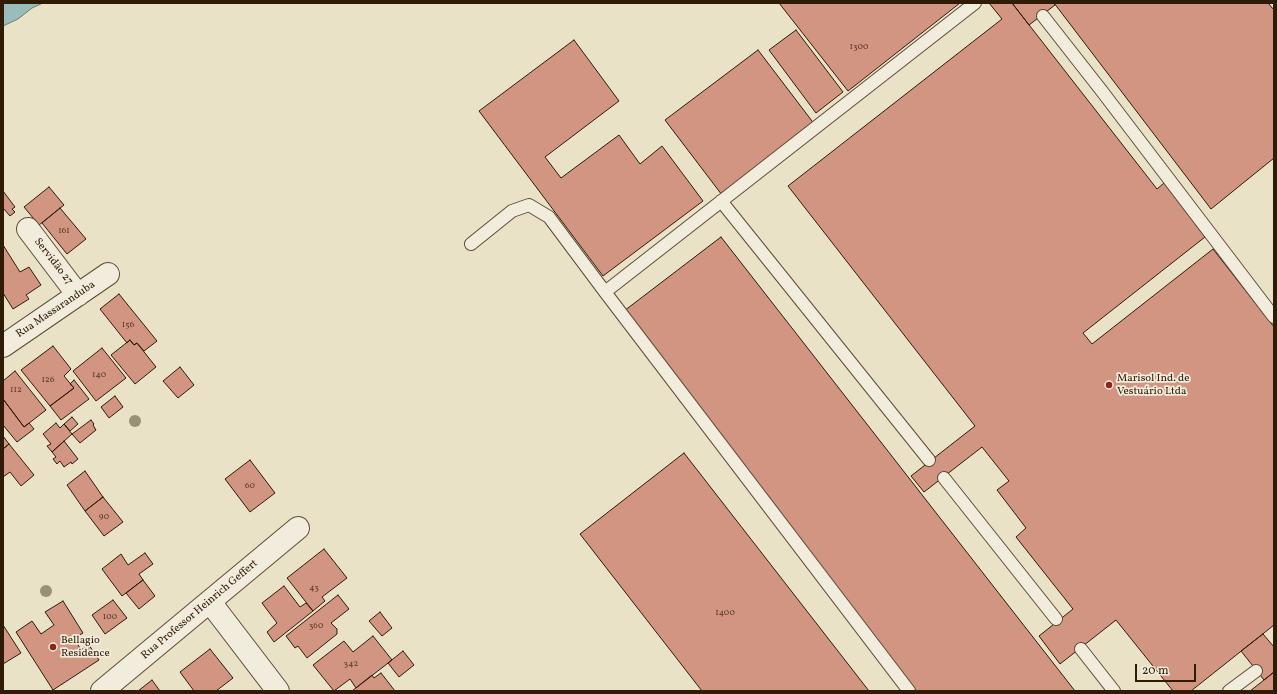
<!DOCTYPE html>
<html>
<head>
<meta charset="utf-8">
<style>
	body { margin:0 }
	#map { position:relative; width:1277px; height:694px; overflow:hidden; background:#eae2c7; font-family:Vollkorn,serif }
	canvas { display:block }
	.frame { position:absolute; inset:0; border:4px solid #301b07; pointer-events:none }
	.scale { position:absolute; left:1135px; top:664px; width:61px; height:18px; box-sizing:border-box; border:2px solid #301b07; border-top:0; padding-left:5px; font-size:12px; line-height:14px; white-space:nowrap; color:#301b07; -webkit-text-stroke:3px #f1ecdb; paint-order:stroke }
</style>
</head>
<body>
<div id="map">
<canvas width="1277" height="694"></canvas>
<div class="frame"></div>
<div class="scale">20 m</div>
</div>
<script>
const ctx = document.querySelector('canvas').getContext('2d');
ctx.lineJoin = 'round';
function fill(path, color) { ctx.fillStyle = color; ctx.fill(path, 'evenodd'); }
const shape = rows => new Path2D(rows.map(r => 'M' + r).join(''));
function trace(path, color, width, dash) { ctx.strokeStyle = color; ctx.lineWidth = width; ctx.lineCap = dash ? 'butt' : 'round'; ctx.setLineDash(dash || []); ctx.stroke(path); }
function write(font, color, halo, rows, align = 'center') {
  ctx.font = font + ' Vollkorn,serif'; ctx.lineWidth = 3.5; ctx.setLineDash([]); ctx.textBaseline = 'middle'; ctx.strokeStyle = halo; ctx.fillStyle = color; for (const [text, x, y, turn = 0] of rows) {
    ctx.save(); ctx.translate(x, y); ctx.rotate((+turn || 0) * Math.PI / 180); ctx.textAlign = isNaN(turn) ? turn : align; if (halo) ctx.strokeText(text, 0, 0); ctx.fillText(text, 0, 0); ctx.restore();
  }
}
const water = shape([
	[3,3,43,3,32,8,18,19,3,26,3,3]
]);
const building = shape([
	[779,3,960,3,848,91,779,3],
	[989,3,1012,3,1157,189,1164,183,1205,237,1083,333,1092,344,1213,249,1274,327,1274,625,1191,691,1173,691,1116,620,1060,664,1039,636,1073,609,1016,537,1026,528,997,490,1009,481,982,447,924,492,911,476,975,426,788,186,1002,19,989,3],
	[1012,3,1054,3,1055,5,1029,25,1012,3],
	[1054,3,1268,3,1274,10,1274,158,1211,209,1054,3],
	[796,30,843,92,816,113,769,50,796,30],
	[574,40,619,101,545,157,561,178,619,135,640,164,662,146,703,201,603,276,479,111,574,40],
	[758,50,815,125,722,195,665,120,758,50],
	[49,187,64,205,39,225,24,207,49,187],
	[3,191,15,207,12,209,15,212,10,216,3,208,3,191],
	[60,208,86,239,67,254,42,223,60,208],
	[721,237,1075,691,916,691,624,311,721,237],
	[3,245,20,272,29,267,41,285,26,295,29,299,13,309,3,293,3,245],
	[119,294,157,341,144,351,137,343,134,345,130,340,127,343,100,309,119,294],
	[130,340,134,345,137,343,156,367,135,384,111,355,130,340],
	[53,346,71,369,64,376,74,388,50,406,21,370,53,346],
	[102,348,126,378,96,401,73,371,102,348],
	[180,367,194,385,178,398,163,381,180,367],
	[15,371,46,410,24,427,3,399,3,381,15,371],
	[74,380,89,399,61,420,50,406,74,388,70,384,74,380],
	[115,396,123,407,109,418,101,407,115,396],
	[3,399,24,427,29,423,34,429,17,442,3,425,3,399],
	[72,417,78,424,70,431,64,424,72,417],
	[91,420,94,424,93,425,96,430,80,443,72,434,91,420],
	[56,423,60,428,64,424,72,434,52,452,47,446,51,444,43,434,56,423],
	[3,436,9,444,3,449,3,436],
	[64,441,78,459,72,464,71,462,64,467,60,461,57,464,53,459,56,457,52,452,64,441],
	[9,444,34,475,21,486,10,472,3,477,3,449,9,444],
	[684,453,869,691,702,691,580,534,684,453],
	[250,460,275,493,250,512,225,479,250,460],
	[85,471,103,497,85,511,67,485,85,471],
	[103,497,123,522,104,536,85,511,103,497],
	[324,549,347,578,322,597,325,601,313,611,287,578,324,549],
	[145,553,153,564,139,574,143,580,122,596,102,569,121,554,128,565,145,553],
	[143,580,155,596,139,609,126,593,143,580],
	[284,586,300,607,306,603,313,611,274,642,267,632,277,623,262,603,284,586],
	[338,595,349,609,331,623,337,629,337,634,307,658,298,646,295,648,286,636,338,595],
	[113,600,127,618,105,634,92,615,113,600],
	[63,601,83,633,74,638,81,650,89,645,99,660,53,690,16,632,32,621,41,634,54,625,45,612,63,601],
	[380,612,392,628,382,636,369,621,380,612],
	[3,625,21,653,3,664,3,625],
	[1263,634,1274,647,1274,672,1264,680,1241,651,1263,634],
	[373,636,392,660,356,688,350,679,334,691,313,665,344,641,353,652,373,636],
	[210,649,233,678,216,691,194,691,180,672,210,649],
	[403,651,414,665,399,677,388,663,403,651],
	[1274,672,1274,691,1250,691,1264,680,1274,672],
	[381,673,395,691,352,691,372,675,374,678,381,673],
	[152,680,160,691,138,691,152,680]
]);
const service = shape([
	[1043,16,1101,90,1274,317],
	[721,201,929,460],
	[471,244,512,211,529,205,549,217,605,292,909,691],
	[605,292,975,3],
	[944,478,1056,619],
	[1081,649,1114,691],
	[1229,691,1256,671]
]);
const minor = shape([
	[28,229,78,295],
	[3,346,108,274],
	[210,602,278,691],
	[102,691,298,528]
]);
const trees = [
	[135,421],
	[46,591]
];
const markers = [
	[1109,385,4,"#8f2418"],
	[53,647,4,"#8f2418"]
];
const numberNames = [
	["1300",859,47],
	["161",64,231],
	["156",128,325],
	["140",99,375],
	["126",48,380],
	["112",16,390],
	["60",250,486],
	["90",104,517],
	["43",314,588],
	["1400",725,613],
	["100",110,617],
	["360",316,626],
	["342",351,664]
];
const streetNames = [
	["Servidão 27",53,262,52],
	["Rua Massaranduba",56,310,-34],
	["Rua Professor Heinrich Geffert",200,610,-40]
];
const poiNames = [
	["Marisol Ind. de",1117,379],
	["Vestuário Ltda",1117,392],
	["Bellagio",61,641],
	["Residence",61,654]
];
fill(water, '#98bdba');
trace(water, '#6e7c72', 1);
fill(building, '#d19581');
trace(building, '#301b07', 1);
trace(service, '#5e4d37', 14);
trace(minor, '#5e4d37', 24);
trace(service, '#f1ecdb', 12);
trace(minor, '#f1ecdb', 22);
ctx.fillStyle = '#999176';
for (const [x, y] of trees) { ctx.beginPath(); ctx.arc(x, y, 6, 0, 2 * Math.PI); ctx.fill(); }
for (const [x, y, r, color] of markers) { const dot = new Path2D(); dot.arc(x, y, r, 0, 2 * Math.PI); ctx.fillStyle = color; ctx.fill(dot); trace(dot, '#f1ecdb', 1.5); }
write('9px', '#583a26', null, numberNames);
write('11px', '#301b07', '#f1ecdb', streetNames);
write('11px', '#301b07', '#f1ecdb', poiNames, 'left');
</script>
</body>
</html>
